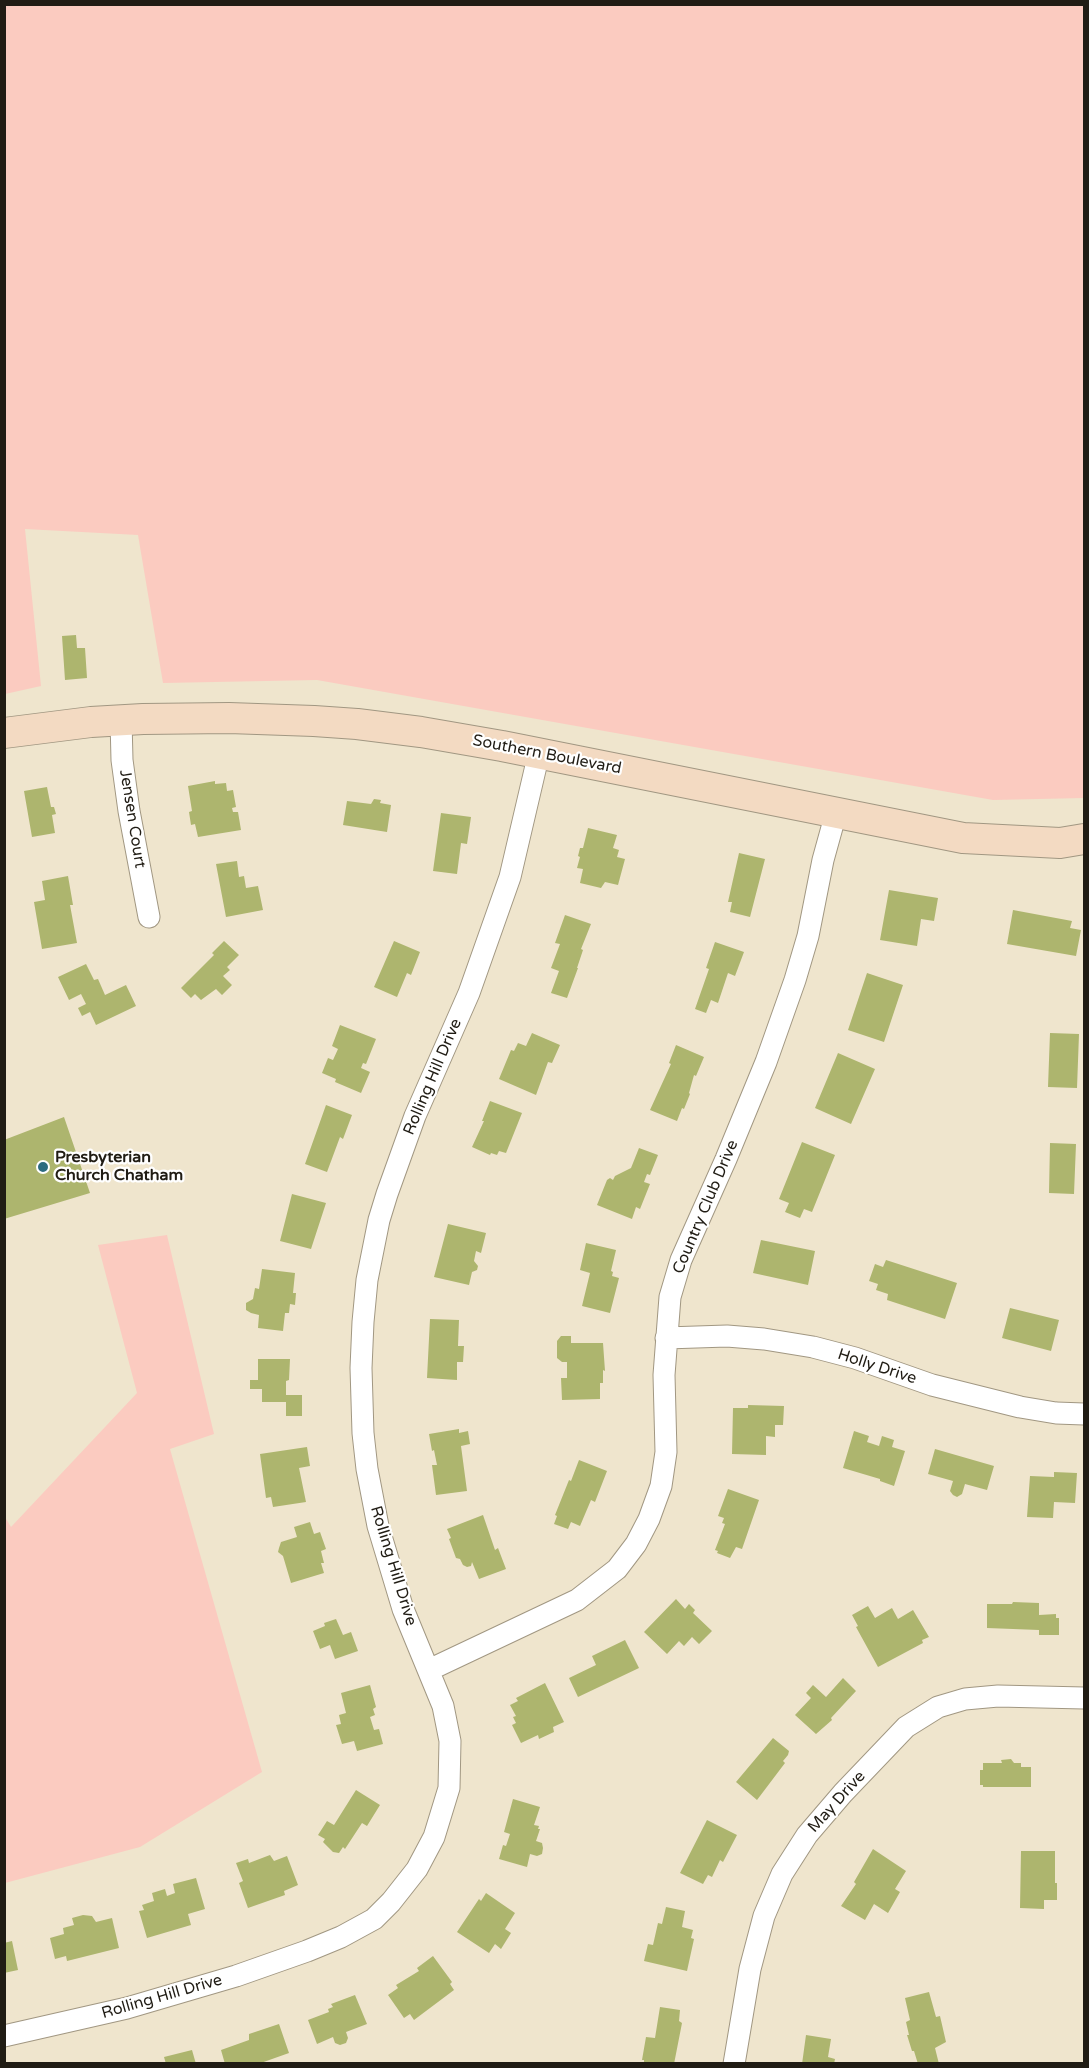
<!DOCTYPE html>
<html>
<head>
<meta charset="utf-8">
<style>
	body { margin:0 }
	#map { position:relative; width:1089px; height:2068px; overflow:hidden; background:#efe5cd; font-family:"Varela Round",sans-serif }
	canvas { display:block }
	.frame { position:absolute; inset:0; border:6px solid #201c14; pointer-events:none }
</style>
</head>
<body>
<div id="map">
<canvas width="1089" height="2068"></canvas>
<div class="frame"></div>
</div>
<script>
const ctx = document.querySelector('canvas').getContext('2d');
ctx.lineJoin = 'round';
function fill(path, color) { ctx.fillStyle = color; ctx.fill(path, 'evenodd'); }
const shape = rows => new Path2D(rows.map(r => 'M' + r).join(''));
function trace(path, color, width, dash) { ctx.strokeStyle = color; ctx.lineWidth = width; ctx.lineCap = dash ? 'butt' : 'round'; ctx.setLineDash(dash || []); ctx.stroke(path); }
function write(font, color, halo, rows, align = 'center') {
  ctx.font = font + ' "Varela Round",sans-serif'; ctx.lineWidth = 4.5; ctx.setLineDash([]); ctx.textBaseline = 'middle'; ctx.strokeStyle = halo; ctx.fillStyle = color; for (const [text, x, y, turn = 0] of rows) {
    ctx.save(); ctx.translate(x, y); ctx.rotate((+turn || 0) * Math.PI / 180); ctx.textAlign = isNaN(turn) ? turn : align; if (halo) ctx.strokeText(text, 0, 0); ctx.fillText(text, 0, 0); ctx.restore();
  }
}
const green = shape([
	[4,5,1084,5,1084,798,993,800,317,680,163,683,138,535,25,529,41,686,5,694],
	[167,1235,214,1434,170,1449,262,1772,140,1847,5,1883,5,1517,11,1527,137,1393,98,1245]
]);
const building = shape([
	[76,635,77,648,85,648,87,678,65,680,62,636],
	[215,781,215,784,226,783,227,791,233,790,236,807,232,808,233,812,238,812,241,830,198,837,195,824,191,825,189,812,192,811,188,786],
	[47,787,51,807,54,807,56,814,52,815,55,833,32,837,24,791],
	[374,799,381,800,380,803,391,805,387,832,343,825,347,801,371,804],
	[441,813,471,817,467,844,461,843,457,874,433,871],
	[588,828,617,835,613,848,619,850,617,857,625,859,618,885,605,882,601,888,580,883,583,869,577,868,580,857,578,856,580,848,583,848],
	[739,853,765,859,750,917,730,912,732,902,728,902],
	[237,861,239,877,244,876,246,888,258,886,263,910,226,917,216,864],
	[68,876,73,905,70,905,77,943,42,949,34,902,45,900,42,881],
	[889,890,938,898,934,921,921,919,917,946,880,940],
	[1013,910,1072,921,1070,928,1081,930,1076,956,1007,944],
	[565,915,591,924,581,949,583,950,577,968,578,968,567,998,551,993,559,971,551,968,560,944,555,943],
	[224,941,239,955,227,967,230,970,223,976,232,985,222,995,216,989,201,1000,195,994,191,998,181,988,214,955,212,953],
	[394,941,420,952,411,975,407,973,397,997,374,987],
	[715,942,744,952,735,976,728,973,718,1003,711,1000,706,1013,695,1009,709,969,706,968],
	[86,964,94,980,98,979,105,995,126,985,136,1006,96,1025,90,1012,82,1016,78,1008,86,1004,81,994,69,1000,58,977],
	[867,973,903,985,884,1042,848,1030],
	[340,1025,376,1039,366,1064,363,1063,361,1068,370,1072,361,1093,335,1082,336,1079,322,1073,328,1058,333,1060,338,1049,332,1046],
	[532,1033,560,1045,552,1063,548,1062,536,1095,499,1079,511,1050,514,1051,518,1043,526,1046],
	[1050,1033,1079,1034,1077,1088,1048,1087],
	[676,1045,704,1057,696,1076,694,1075,689,1093,690,1094,684,1109,682,1108,677,1121,650,1110,671,1064,669,1063],
	[838,1053,875,1069,851,1124,815,1108],
	[490,1101,522,1113,506,1153,499,1151,497,1155,491,1153,490,1155,472,1147,484,1121,482,1121],
	[326,1105,352,1115,343,1139,340,1137,327,1172,305,1164],
	[64,1117,90,1193,4,1219,4,1140],
	[802,1142,835,1155,812,1212,804,1209,800,1218,785,1212,789,1203,779,1199],
	[1050,1143,1076,1144,1074,1194,1049,1193],
	[639,1148,658,1155,650,1175,647,1174,644,1182,650,1184,640,1209,636,1207,632,1219,597,1205,607,1180,610,1178,613,1180,615,1176,631,1168],
	[292,1194,326,1203,311,1249,280,1241],
	[448,1224,486,1233,481,1253,476,1251,474,1261,478,1266,477,1270,472,1272,469,1285,434,1277],
	[761,1240,815,1251,808,1285,753,1273],
	[586,1243,616,1250,611,1271,613,1272,612,1276,619,1278,610,1313,582,1306,590,1273,580,1270],
	[886,1260,957,1283,945,1319,887,1300,888,1294,876,1290,878,1284,869,1281,875,1264,883,1267],
	[262,1269,295,1273,293,1293,296,1293,295,1305,290,1304,289,1313,285,1313,283,1331,258,1328,259,1315,251,1313,246,1310,246,1303,253,1299,255,1288,259,1289],
	[1010,1308,1059,1320,1051,1351,1002,1338],
	[430,1319,459,1320,458,1346,464,1346,463,1362,457,1362,457,1380,427,1378],
	[561,1336,571,1336,571,1343,603,1343,605,1371,603,1370,603,1383,600,1383,600,1399,562,1400,561,1378,567,1378,567,1362,562,1362,557,1358,557,1341],
	[258,1359,290,1359,289,1380,286,1381,286,1395,302,1395,302,1416,286,1416,286,1402,262,1402,262,1389,250,1389,250,1380,258,1380],
	[748,1405,784,1406,783,1425,775,1425,775,1437,766,1436,766,1455,732,1454,733,1408,748,1408],
	[459,1429,459,1433,468,1431,470,1444,461,1446,467,1491,436,1495,432,1465,437,1465,434,1450,432,1451,429,1434],
	[854,1431,869,1436,867,1442,879,1446,882,1436,894,1440,892,1447,905,1451,894,1486,880,1481,880,1479,843,1468],
	[307,1447,310,1466,299,1468,306,1502,273,1507,271,1497,266,1498,260,1454],
	[935,1449,994,1466,987,1490,965,1484,962,1494,957,1497,953,1495,950,1491,953,1481,928,1474],
	[579,1460,607,1471,595,1502,591,1500,580,1526,571,1522,568,1529,554,1524,557,1516,555,1515,569,1480,571,1481],
	[1054,1472,1077,1473,1075,1503,1054,1502,1053,1518,1027,1517,1030,1476,1054,1477],
	[728,1489,759,1500,742,1549,736,1547,730,1558,717,1553,718,1551,715,1550,725,1524,722,1523,724,1518,718,1516],
	[483,1515,495,1550,498,1548,506,1569,479,1579,472,1562,471,1566,467,1567,463,1565,460,1559,456,1558,449,1539,451,1538,447,1529],
	[310,1522,314,1534,320,1532,326,1549,321,1551,324,1563,321,1563,324,1573,291,1583,283,1556,278,1552,279,1548,281,1542,297,1537,294,1527],
	[676,1599,685,1609,689,1604,695,1610,693,1613,712,1631,699,1644,692,1637,684,1646,679,1641,667,1654,644,1632],
	[1013,1602,1039,1603,1039,1615,1056,1614,1056,1618,1059,1618,1059,1635,1039,1635,1039,1630,987,1628,987,1604,1012,1604],
	[868,1606,875,1618,892,1608,898,1619,913,1610,929,1637,922,1640,923,1643,878,1667,856,1627,858,1626,852,1615],
	[336,1619,343,1635,351,1632,358,1651,335,1659,330,1645,320,1649,313,1631,325,1626,324,1623],
	[625,1640,639,1668,578,1697,569,1678,596,1665,592,1656],
	[843,1678,856,1691,831,1718,832,1720,816,1734,795,1715,811,1698,806,1693,813,1685,826,1697],
	[545,1683,564,1722,553,1727,554,1732,539,1739,538,1735,521,1743,512,1725,516,1723,513,1717,516,1716,510,1705,518,1701,516,1698],
	[370,1685,376,1707,373,1709,375,1715,370,1717,374,1730,379,1729,383,1744,357,1751,354,1741,342,1744,336,1725,341,1724,339,1715,346,1713,341,1693],
	[773,1738,789,1751,788,1755,783,1761,785,1763,757,1800,736,1782],
	[1011,1759,1014,1763,1021,1763,1021,1767,1031,1767,1031,1787,983,1787,983,1785,980,1785,980,1770,983,1770,983,1763,1002,1763,1001,1760],
	[356,1790,380,1805,367,1826,362,1823,345,1849,343,1847,339,1853,333,1852,323,1842,325,1839,318,1835,327,1821,334,1825],
	[513,1799,540,1807,534,1825,539,1826,538,1829,540,1829,536,1841,542,1843,543,1848,542,1854,537,1856,530,1854,527,1867,499,1859,503,1845,506,1846,510,1834,504,1832],
	[707,1820,737,1835,723,1862,720,1860,712,1877,708,1875,703,1884,680,1873],
	[873,1849,906,1871,895,1889,900,1892,888,1913,874,1904,865,1920,841,1906,856,1884,854,1882],
	[1021,1851,1055,1851,1055,1883,1057,1883,1057,1900,1044,1900,1044,1909,1020,1908],
	[270,1855,274,1861,287,1856,298,1885,284,1891,285,1895,248,1908,239,1883,243,1881,236,1863,248,1859,249,1863],
	[196,1878,205,1909,188,1914,191,1925,147,1938,139,1911,144,1910,142,1905,154,1901,152,1893,165,1889,167,1896,175,1893,173,1884],
	[486,1893,515,1913,505,1929,511,1933,501,1949,495,1944,489,1953,457,1932,479,1899,481,1901],
	[666,1907,685,1911,682,1927,693,1930,691,1938,694,1939,687,1971,644,1961,648,1944,653,1945,658,1923,662,1924],
	[83,1915,92,1916,96,1922,112,1918,119,1948,67,1961,66,1956,55,1959,50,1938,64,1934,63,1928,74,1925,72,1918],
	[12,1941,18,1970,4,1973,4,1943],
	[433,1956,452,1982,450,1984,454,1990,414,2020,410,2014,404,2018,388,1995,398,1988,396,1985,419,1971,417,1968],
	[929,1992,936,2017,940,2016,946,2042,935,2048,939,2064,918,2064,914,2051,912,2051,907,2035,909,2035,906,2022,910,2020,905,1998],
	[355,1995,367,2024,346,2032,348,2038,346,2043,340,2045,335,2043,333,2037,317,2044,308,2020,329,2012,328,2009,333,2007,331,2004],
	[660,2007,680,2010,679,2021,682,2023,674,2064,644,2064,644,2060,642,2060,646,2037,655,2038],
	[279,2024,289,2053,258,2064,225,2064,221,2050,249,2040,249,2034],
	[806,2035,831,2039,828,2057,835,2059,834,2064,802,2064],
	[192,2050,196,2064,166,2064,164,2057]
]);
const minor = shape([
	[121,720,122,760,129,811,149,917],
	[666,1338,727,1336,764,1339,813,1347,855,1358,932,1385,1020,1407,1056,1413,1084,1414],
	[429,1670,577,1600,617,1569,636,1544,649,1519,661,1486,666,1452,664,1375,670,1297,681,1260,726,1159,766,1062,795,980,808,936,823,860,836,813],
	[4,2036,127,2008,236,1976,307,1951,341,1937,374,1919,391,1902,417,1869,434,1837,449,1788,450,1741,443,1706,403,1609,378,1526,367,1469,363,1433,361,1368,363,1322,367,1280,379,1220,387,1194,415,1116,469,993,510,877,539,753],
	[734,2064,750,1969,764,1916,782,1874,807,1835,843,1793,906,1727,938,1707,965,1699,998,1696,1084,1698]
]);
const secondary = shape([
	[4,733,91,722,143,719,229,718,314,721,357,724,421,732,502,746,963,838,1060,843,1084,839]
]);
const markers = [
	[43,1167,6,"#2c6b80"]
];
const streetNames = [
	["Southern Boulevard",547,755,11],
	["Jensen Court",132,819,81],
	["Rolling Hill Drive",433,1077,-67],
	["Country Club Drive",706,1207,-67],
	["Holly Drive",877,1367,18],
	["Rolling Hill Drive",393,1566,73],
	["May Drive",837,1802,-48],
	["Rolling Hill Drive",162,1997,-16]
];
const poiNames = [
	["Presbyterian",55,1158],
	["Church Chatham",55,1176]
];
fill(green, '#fbcbc0');
fill(building, '#adb56e');
trace(minor, '#a19782', 23);
trace(secondary, '#a19782', 32);
trace(minor, '#fff', 21);
trace(secondary, '#f3dac2', 30);
for (const [x, y, r, color] of markers) { const dot = new Path2D(); dot.arc(x, y, r, 0, 2 * Math.PI); ctx.fillStyle = color; ctx.fill(dot); trace(dot, '#fff', 2); }
write('16px', '#201c14', '#fff', streetNames);
write('bold 16px', '#201c14', '#fff', poiNames, 'left');
</script>
</body>
</html>
